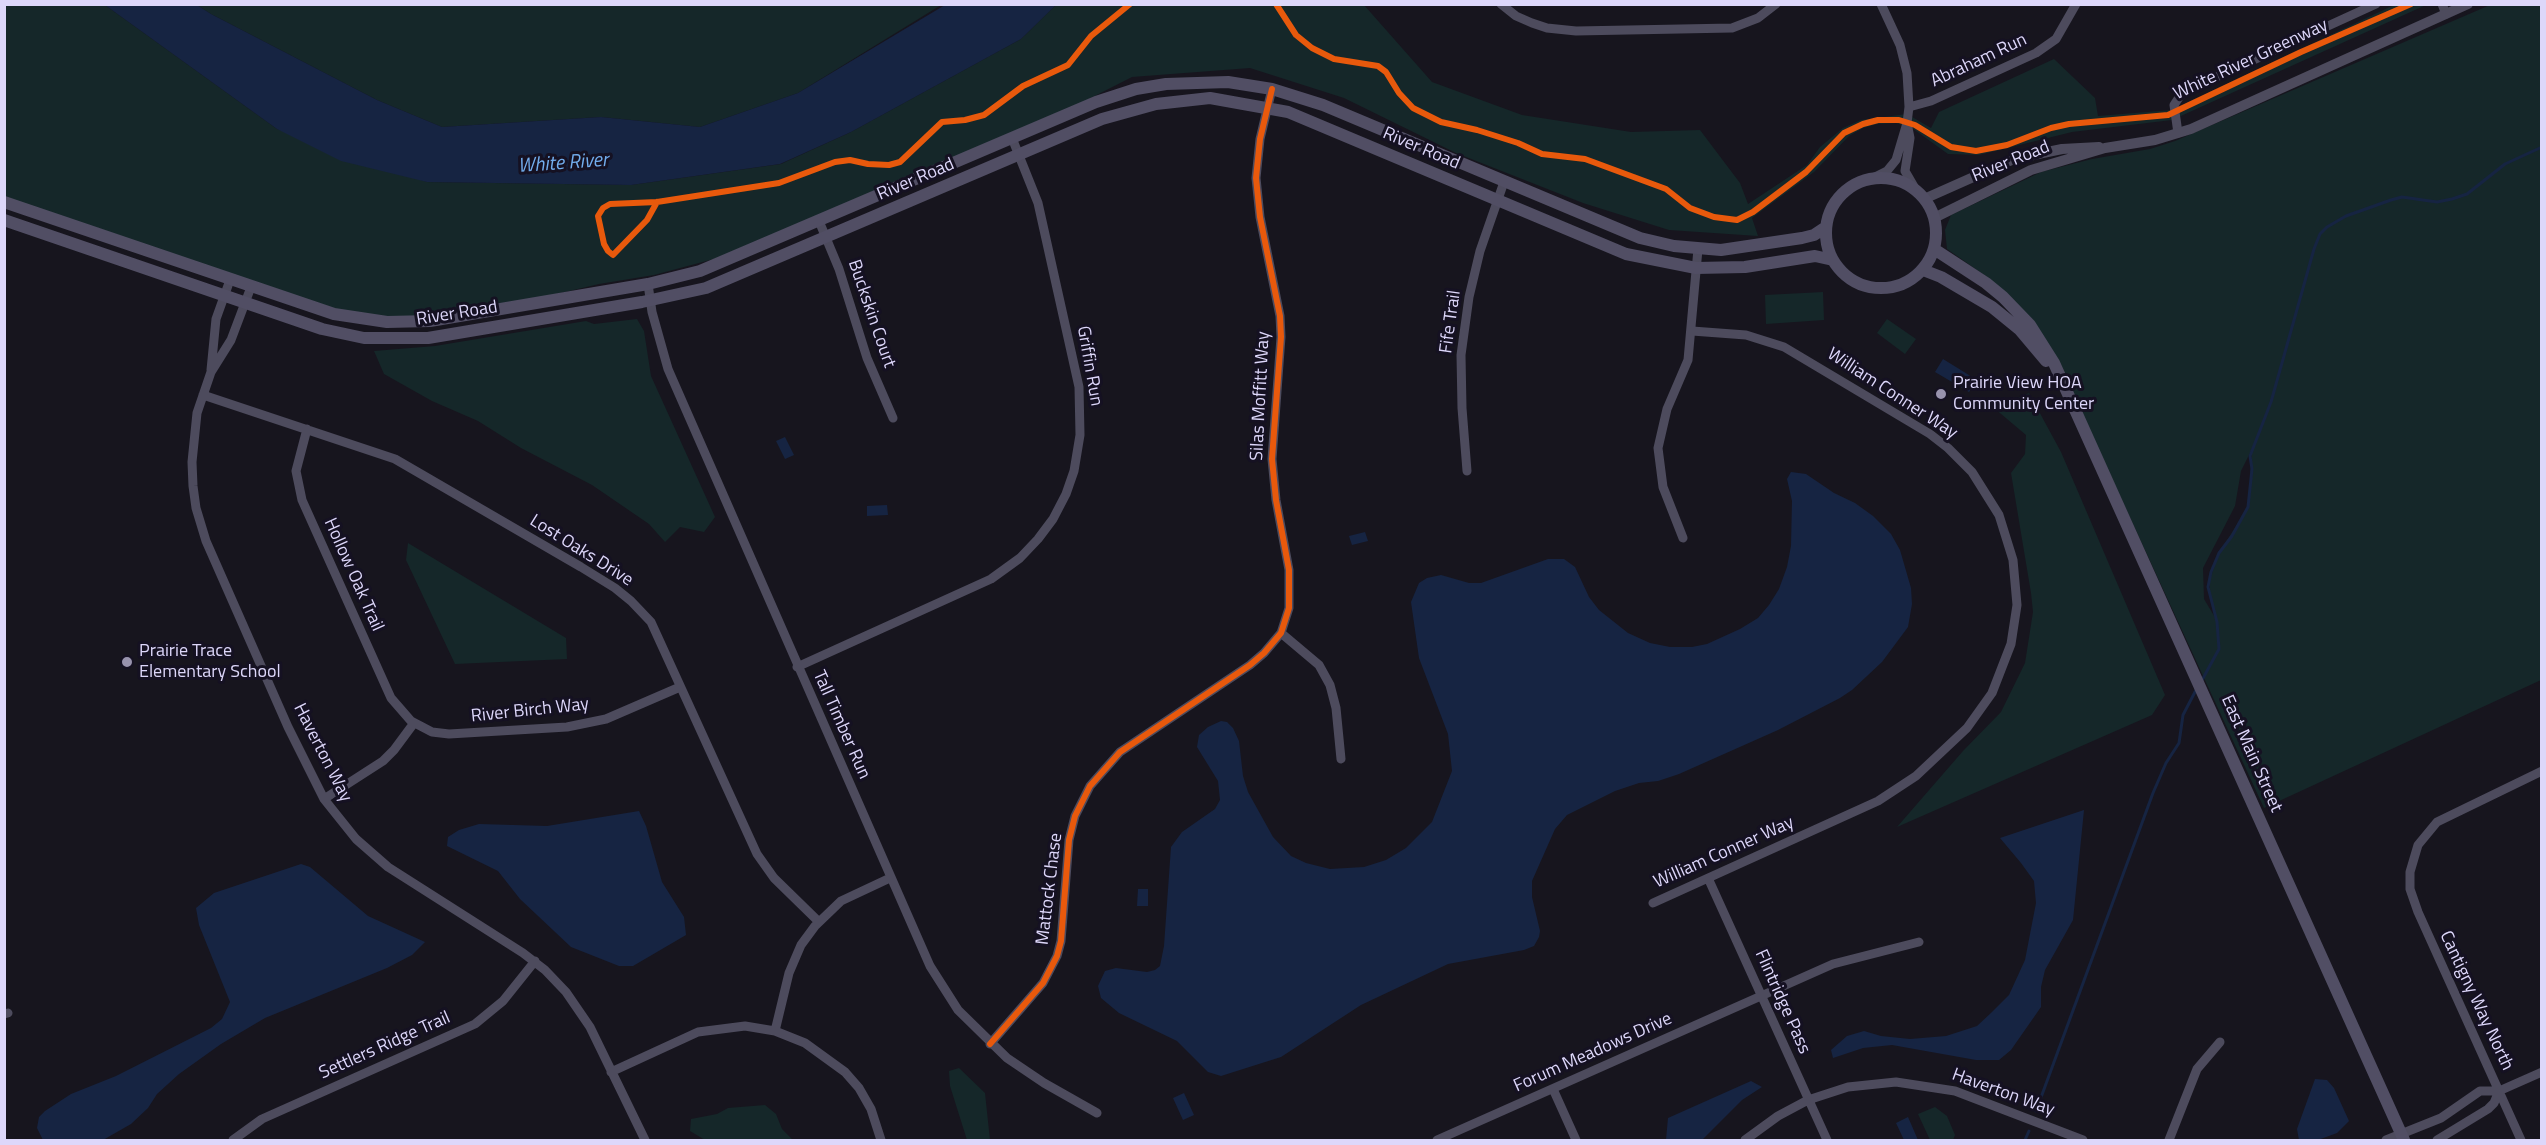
<!DOCTYPE html>
<html>
<head>
<meta charset="utf-8">
<style>
	body { margin:0 }
	#map { position:relative; width:2546px; height:1145px; overflow:hidden; background:#17151e; font-family:"Titillium Web",sans-serif }
	canvas { display:block }
	.frame { position:absolute; inset:0; border:6px solid #ddd7fa; pointer-events:none }
</style>
</head>
<body>
<div id="map">
<canvas width="2546" height="1145"></canvas>
<div class="frame"></div>
</div>
<script>
const ctx = document.querySelector('canvas').getContext('2d');
ctx.lineJoin = 'round';
function fill(path, color) { ctx.fillStyle = color; ctx.fill(path, 'evenodd'); }
const shape = rows => new Path2D(rows.map(r => 'M' + r).join(''));
function trace(path, color, width, dash) { ctx.strokeStyle = color; ctx.lineWidth = width; ctx.lineCap = dash ? 'butt' : 'round'; ctx.setLineDash(dash || []); ctx.stroke(path); }
function write(font, color, halo, rows, align = 'center') {
  ctx.font = font + ' "Titillium Web",sans-serif'; ctx.lineWidth = 6; ctx.setLineDash([]); ctx.textBaseline = 'middle'; ctx.strokeStyle = halo; ctx.fillStyle = color; for (const [text, x, y, turn = 0] of rows) {
    ctx.save(); ctx.translate(x, y); ctx.rotate((+turn || 0) * Math.PI / 180); ctx.textAlign = isNaN(turn) ? turn : align; if (halo) ctx.strokeText(text, 0, 0); ctx.fillText(text, 0, 0); ctx.restore();
  }
}
const green = shape([
	[5,5,105,5,277,129,427,182,631,185,781,164,851,132,1021,39,1056,5,1364,5,1432,82,1522,115,1631,132,1700,130,1740,183,1748,204,1807,165,1820,147,1843,128,1861,120,1907,114,1931,128,1939,112,2054,59,2095,98,2098,116,2171,110,2394,5,2426,5,2172,120,2072,132,1979,155,1948,154,1912,128,1896,123,1877,124,1863,128,1849,136,1814,172,1752,218,1758,236,1669,230,1583,203,1456,153,1344,98,1250,68,1132,77,1012,138,755,248,654,275,599,284,472,314,366,321,5,201],
	[197,5,941,5,798,93,700,127,601,117,442,127,377,100,211,14],
	[2490,5,2541,5,2541,680,2264,808,2061,368,1987,277,1947,249,1945,230,1951,215,2041,172,2092,159,2150,149,2175,141],
	[2252,449,2248,507,2219,553,2210,579,2210,595,2216,619,2204,599,2203,568,2235,506,2241,471],
	[1823,292,1824,320,1766,324,1765,295],
	[637,319,644,331,651,376,715,517,704,532,680,527,665,542,649,524,592,485,521,448,478,421,432,401,384,374,374,351,435,346,586,321,594,324],
	[1887,319,1916,339,1905,354,1877,333],
	[2029,393,2061,452,2165,695,2152,715,1897,827,1963,751,2001,712,2025,663,2033,612,2031,593,2011,473,2025,454,2026,435,1994,408],
	[408,543,566,638,567,659,455,664,406,560],
	[959,1068,985,1093,990,1140,967,1140,950,1086,949,1071],
	[765,1105,776,1114,782,1129,793,1140,705,1140,690,1131,691,1119,717,1114,728,1108],
	[1935,1107,1947,1116,1955,1135,1953,1140,1930,1140,1918,1114]
]);
const water = shape([
	[105,5,197,5,211,14,377,100,442,127,601,117,700,127,798,93,945,5,1056,5,1021,39,851,132,780,164,631,185,427,182,341,161,277,129],
	[1943,359,1977,380,1969,392,1935,372],
	[785,437,794,455,785,459,776,441],
	[1791,472,1806,474,1834,493,1855,503,1873,516,1891,534,1900,550,1911,588,1912,604,1908,627,1882,662,1852,690,1840,698,1778,730,1679,774,1658,781,1639,783,1615,791,1567,815,1555,829,1532,881,1532,897,1540,931,1539,937,1534,946,1524,950,1448,964,1361,1005,1281,1057,1221,1076,1208,1072,1177,1041,1119,1013,1101,998,1098,986,1105,971,1116,968,1147,972,1155,970,1160,966,1164,946,1171,847,1182,832,1215,809,1220,800,1218,781,1197,747,1199,735,1208,727,1221,721,1227,722,1233,728,1239,741,1243,776,1248,792,1273,837,1291,856,1306,863,1330,869,1364,867,1386,860,1406,848,1432,822,1452,771,1448,734,1419,658,1411,602,1419,583,1427,578,1441,575,1469,583,1481,583,1548,559,1564,559,1575,567,1589,597,1599,610,1628,633,1650,643,1670,647,1692,647,1707,644,1740,629,1758,618,1769,605,1779,589,1787,567,1791,546,1792,501,1787,479],
	[887,505,888,515,867,516,867,506],
	[1365,532,1368,541,1352,545,1349,536],
	[2084,810,2073,920,2045,970,2041,987,2041,1007,2011,1050,1999,1060,1976,1060,1892,1045,1863,1048,1833,1058,1831,1050,1847,1036,1864,1031,1881,1036,1910,1039,1946,1036,1977,1026,1992,1012,2009,995,2025,960,2036,903,2034,881,2021,863,2000,838],
	[639,811,646,826,662,882,684,917,686,935,633,966,619,966,571,947,520,899,498,871,447,846,448,837,459,830,479,824,547,826],
	[301,864,310,867,368,916,425,942,412,955,387,968,265,1018,221,1044,179,1074,157,1094,148,1108,131,1124,103,1140,43,1140,37,1128,39,1117,45,1111,71,1094,116,1076,211,1028,222,1019,230,1002,199,925,196,908,214,893],
	[1138,889,1148,889,1148,906,1137,906],
	[2315,1079,2327,1080,2334,1088,2349,1121,2337,1133,2318,1140,2299,1140,2297,1129],
	[1751,1081,1762,1087,1742,1100,1702,1140,1666,1140,1668,1118],
	[1184,1093,1194,1115,1183,1120,1173,1098],
	[1908,1117,1918,1140,1904,1140,1896,1123]
]);
const stream = shape([
	[2201,682,2219,649,2217,622,2208,587,2211,572,2219,553,2232,536,2248,507,2252,469,2250,456,2271,402,2314,249,2320,234,2327,227,2346,216,2391,200,2402,197,2437,202,2452,199,2467,194,2505,164,2542,147],
	[2036,1111,2153,793,2166,763,2179,743,2183,715,2196,690],
	[2025,1140,2029,1131]
]);
const minor = shape([
	[1501,4,1516,16,1532,23,1547,28,1576,31,1732,28,1758,18,1776,4],
	[1881,4,1900,45,1907,73,1909,107,1907,123,1910,138,1905,171,1916,190],
	[2442,4,2446,14],
	[1909,107,1931,101,2036,53,2056,39,2076,4],
	[2178,133,2174,105,2180,96,2186,91,2376,4],
	[1873,178,1887,171,1896,160,1907,123],
	[819,221,839,269,867,358,893,418],
	[648,284,652,312,668,369,930,966,958,1010,1007,1058,1044,1083,1097,1113],
	[251,287,231,340,211,372,197,413,192,462,193,486,196,508,206,541,288,727,324,799,356,839,388,867,523,953,545,970,566,992,590,1027,645,1140],
	[211,370,216,319,230,280],
	[203,395,395,459,581,567,615,588,631,601,651,622,757,854,774,878,818,921],
	[307,429,296,471,302,500,391,698,411,721,432,732,449,734,567,727,606,719,680,687],
	[1467,471,1462,408,1461,355,1469,297,1480,251,1504,182],
	[1683,538,1663,487,1658,448,1667,409,1688,360,1698,249],
	[1281,633,1319,665,1330,685,1336,708,1341,759],
	[797,667,991,579,1020,558,1038,539,1053,519,1066,494,1074,471,1080,435,1079,387,1038,203,1012,138],
	[324,799,383,761,394,750,414,723],
	[1708,878,1827,1140],
	[1653,903,1878,801,1916,776,1967,728,1992,693,2011,644,2017,605,2013,560,1999,515,1972,472,1948,448,1930,434,1784,347,1746,335,1692,331],
	[4,1014,8,1013],
	[775,1031,789,973,801,945,815,926,841,901,890,878],
	[990,1044,1043,983,1057,956,1061,941,1069,840,1075,816,1090,786,1120,752,1250,665,1264,653,1281,633,1289,608,1289,570,1276,500,1272,459,1281,337,1280,316,1260,217,1256,178,1260,139,1272,89],
	[611,1072,698,1032,745,1026,775,1031,805,1043,845,1072,859,1088,871,1109,881,1140],
	[1553,1089,1576,1140],
	[233,1140,262,1119,475,1024,503,1001,535,961],
	[1437,1140,1833,964,1919,942],
	[1745,1140,1778,1116,1808,1100,1848,1087,1896,1082,1955,1091,2083,1140],
	[2169,1140,2197,1069,2220,1042],
	[2386,1140,2441,1118,2480,1091,2499,1091,2542,1072],
	[2437,1140,2488,1109,2494,1103,2499,1091],
	[2521,1140,2418,912,2410,889,2410,872,2418,845,2437,822,2542,771]
]);
const tertiary = shape([
	[1924,199,2014,159,2062,149,2099,147],
	[1934,218,2031,170,2105,148,2155,140,2191,129,2468,4]
]);
const secondary = shape([
	'1826 233a55 55 0 1 1 110 0a55 55 0 1 1-110 0Z',
	[4,202,334,314,387,322,430,321,648,284,700,271,1096,102,1136,89,1166,84,1228,82,1272,89,1323,105,1640,238,1674,246,1721,250,1802,238,1814,235,1826,227],
	[4,220,322,329,364,338,428,338,642,302,706,288,1102,119,1156,104,1210,98,1288,112,1626,254,1696,268,1745,267,1815,256,1833,260],
	[1934,249,1986,283,2003,297,2030,325,2054,363,2404,1140],
	[1923,270,1941,277,1992,307,2019,329,2046,361]
]);
const cycleway = shape([
	[1276,4,1296,35,1312,48,1334,59,1378,66,1386,72,1399,93,1413,108,1441,122,1477,130,1518,143,1542,154,1585,159,1666,189,1690,208,1714,217,1737,220,1753,212,1806,172,1844,133,1863,124,1878,120,1899,120,1915,125,1951,147,1976,151,2007,145,2051,128,2069,124,2168,115,2301,52,2411,4],
	[657,202,647,220,613,255,608,251,604,244,598,216,603,208,610,204,657,202,779,183,835,162,850,160,868,164,889,165,900,162,942,122,965,120,984,115,1023,86,1068,65,1091,36,1130,4],
	[990,1044,1043,983,1057,956,1061,941,1069,840,1075,816,1090,786,1120,752,1250,665,1264,653,1281,633,1289,608,1289,570,1276,500,1272,459,1281,337,1280,316,1260,217,1256,178,1260,139,1272,89]
]);
const markers = [
	[1941,394,6,"#9893ad"],
	[127,662,6,"#9893ad"]
];
const streetNames = [
	["White River Greenway",2251,60,-25],
	["Abraham Run",1979,61,-25],
	["River Road",1421,149,23],
	["River Road",2011,162,-22],
	["River Road",916,180,-23],
	["River Road",457,314,-9],
	["Buckskin Court",871,314,71],
	["Fife Trail",1451,322,-82],
	["Griffin Run",1089,366,80],
	["William Conner Way",1892,394,33],
	["Silas Moffitt Way",1261,396,-87],
	["Lost Oaks Drive",581,551,32],
	["Hollow Oak Trail",353,575,66],
	["River Birch Way",530,711,-6],
	["Tall Timber Run",841,725,66],
	["Haverton Way",322,753,63],
	["East Main Street",2251,754,66],
	["William Conner Way",1724,853,-24],
	["Mattock Chase",1050,889,-83],
	["Cantigny Way North",2476,1001,65],
	["Flintridge Pass",1782,1002,66],
	["Settlers Ridge Trail",385,1046,-24],
	["Forum Meadows Drive",1593,1053,-24],
	["Haverton Way",2003,1093,20]
];
const poiNames = [
	["Prairie View HOA",1953,384],
	["Community Center",1953,405],
	["Prairie Trace",139,652],
	["Elementary School",139,673]
];
const waterNames = [
	["White River",563,164,-4]
];
fill(green, '#152729');
fill(water, '#162442');
trace(stream, '#162442', 3);
trace(minor, '#4d4b5d', 9);
trace(tertiary, '#4d4b5d', 10);
trace(secondary, '#514e64', 12);
trace(cycleway, '#e8590c', 6);
for (const [x, y, r, color] of markers) { const dot = new Path2D(); dot.arc(x, y, r, 0, 2 * Math.PI); ctx.fillStyle = color; ctx.fill(dot); trace(dot, '#151122', 2); }
write('18px', '#ddd7fa', '#151122', streetNames);
write('18px', '#ddd7fa', '#151122', poiNames, 'left');
write('italic 20px', '#72aded', '#151122', waterNames);
</script>
</body>
</html>
